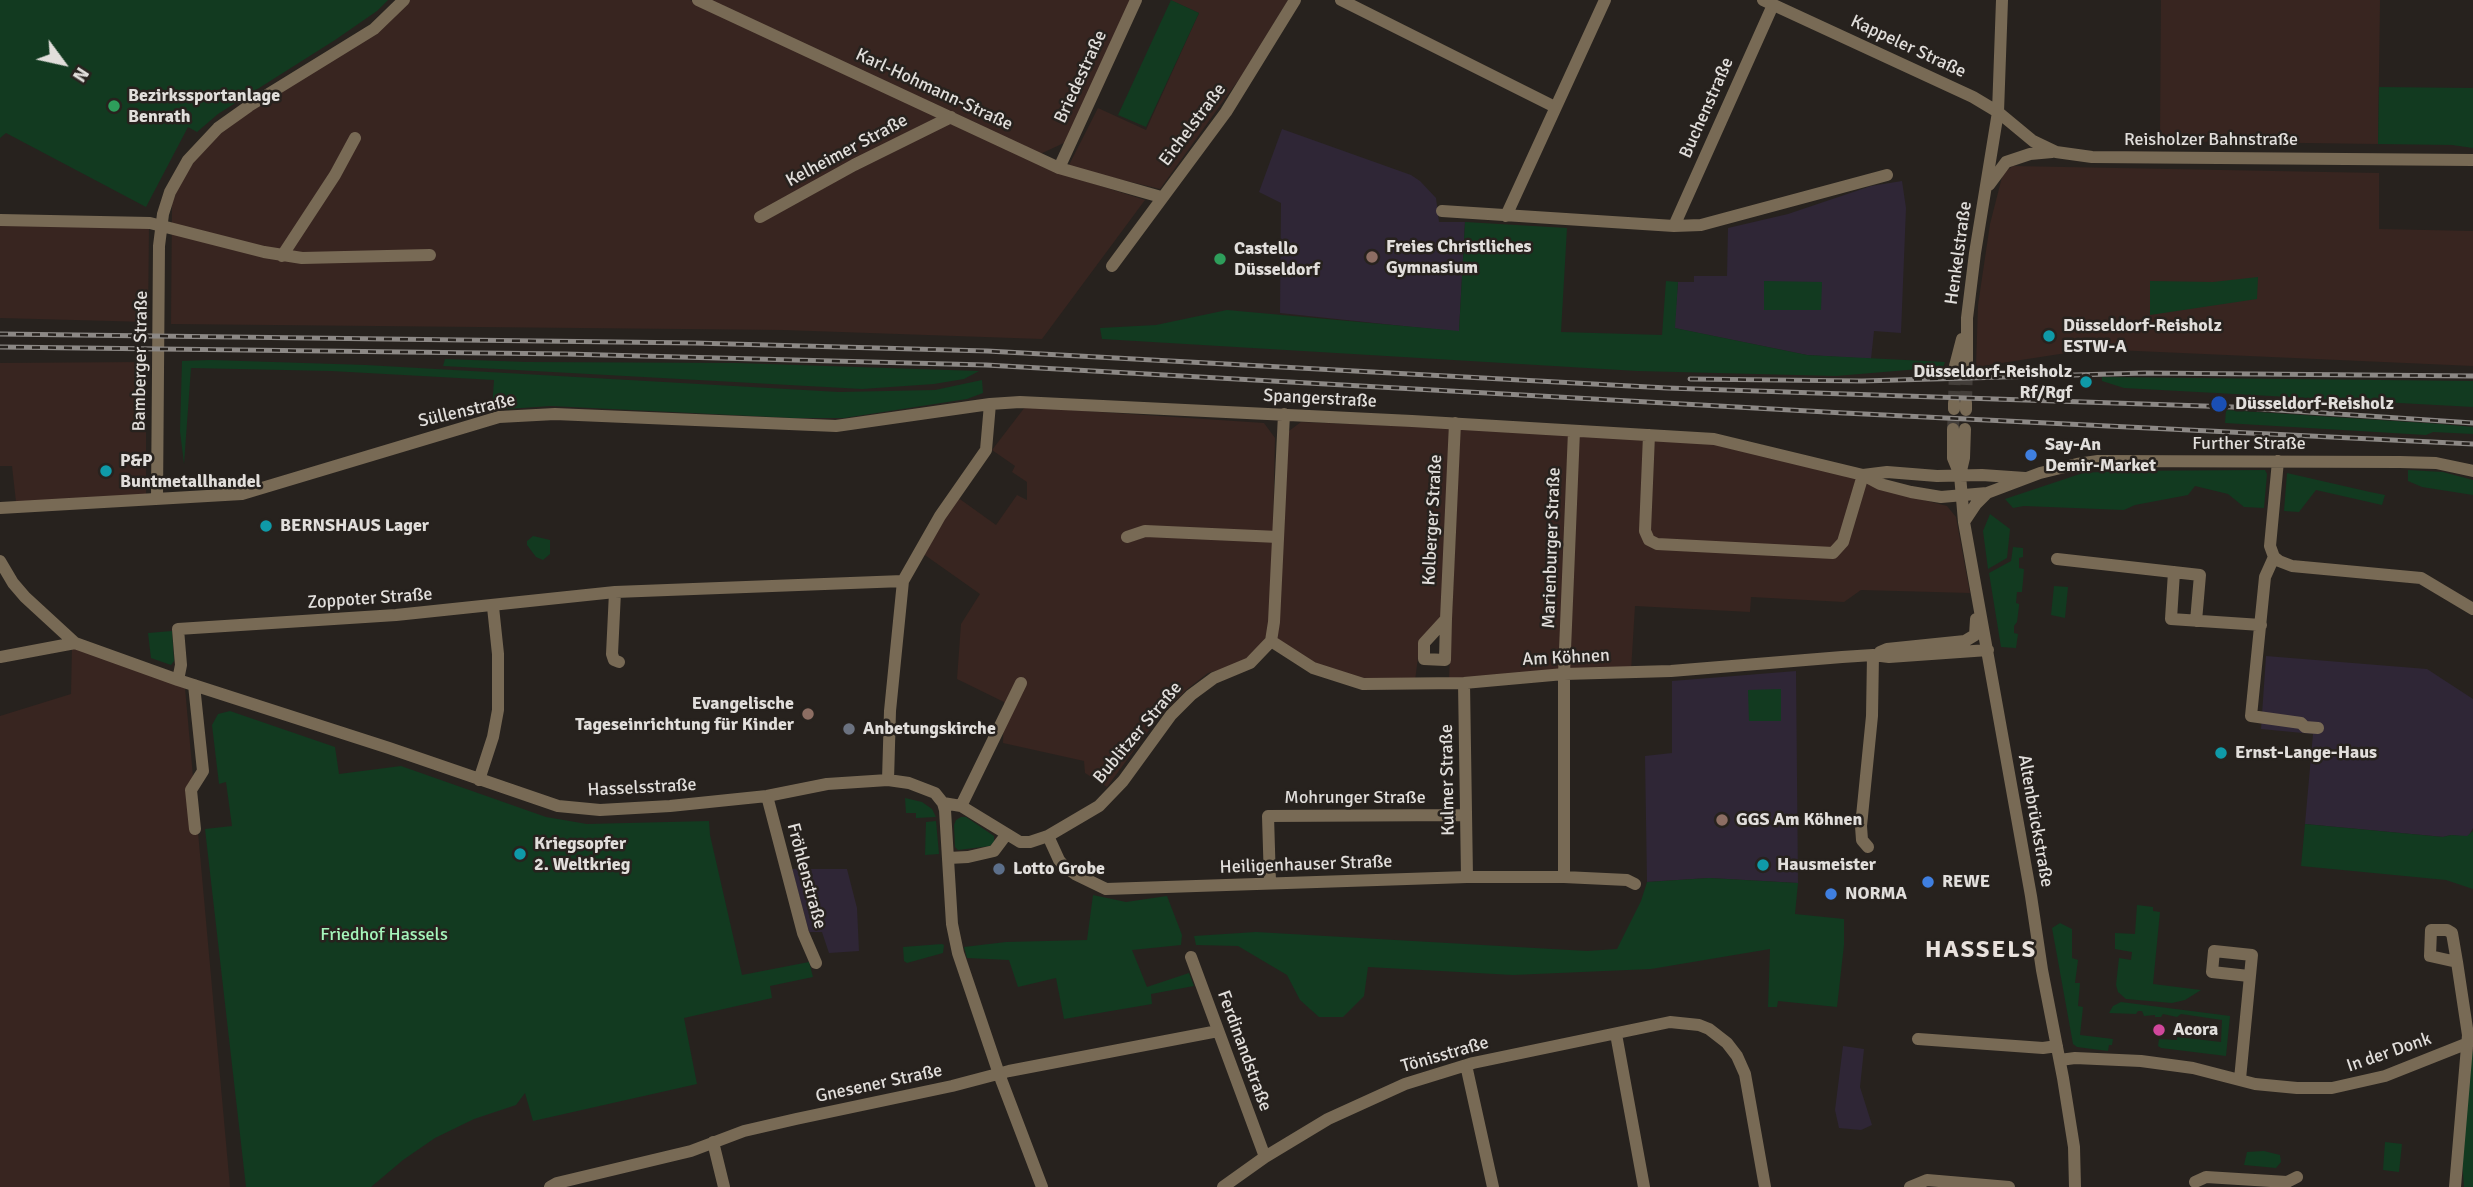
<!DOCTYPE html>
<html>
<head>
<meta charset="utf-8">
<style>
	body { margin:0 }
	#map { position:relative; width:2473px; height:1187px; overflow:hidden; background:#27221e; font-family:Signika,sans-serif }
	canvas { display:block }
	.north { position:absolute; left:28px; top:28px; width:70px; height:70px; -webkit-text-stroke:5px #27221e; paint-order:stroke; rotate:123deg; font-size:19px; font-weight:700; line-height:28px; text-align:center; color:#e1dedb }
	.north::after { content:''; display:block; margin:auto; width:24px; height:32px; background:#e1dedb; clip-path:polygon(50% 0,100% 100%,50% 72%,0 100%) }
</style>
</head>
<body>
<div id="map">
<canvas width="2473" height="1187"></canvas>
<div class="north">N</div>
</div>
<script>
const ctx = document.querySelector('canvas').getContext('2d');
ctx.lineJoin = 'round';
function fill(path, color) { ctx.fillStyle = color; ctx.fill(path, 'evenodd'); }
const shape = rows => new Path2D(rows.map(r => 'M' + r).join(''));
function trace(path, color, width, dash) { ctx.strokeStyle = color; ctx.lineWidth = width; ctx.lineCap = dash ? 'butt' : 'round'; ctx.setLineDash(dash || []); ctx.stroke(path); }
function write(font, color, halo, rows, align = 'center') {
  ctx.font = font + ' Signika,sans-serif'; ctx.lineWidth = 5; ctx.setLineDash([]); ctx.textBaseline = 'middle'; ctx.strokeStyle = halo; ctx.fillStyle = color; for (const [text, x, y, turn = 0] of rows) {
    ctx.save(); ctx.translate(x, y); ctx.rotate((+turn || 0) * Math.PI / 180); ctx.textAlign = isNaN(turn) ? turn : align; if (halo) ctx.strokeText(text, 0, 0); ctx.fillText(text, 0, 0); ctx.restore();
  }
}
const industrial = shape([
	[408,0,690,0,1057,172,1145,200,1042,339,783,330,171,324,172,203,180,183,195,160,219,132],
	[707,0,1131,0,1066,142,1038,155],
	[1170,0,1288,0,1240,78,1160,189,1068,167,1098,108,1146,130,1199,13],
	[2161,0,2380,0,2378,144,2160,141],
	[2013,166,2379,173,2379,229,2473,231,2473,366,2092,349,1976,367,1978,305,1990,224,2003,173],
	[0,223,149,226,148,322,0,318],
	[146,362,146,495,16,502,12,466,0,466,0,363],
	[1025,407,1264,423,1275,438,1271,630,1248,662,1208,673,1186,690,1158,718,1107,787,1085,773,1084,761,1003,743,1004,702,957,679,961,624,980,594,922,553,957,497,996,525,1017,495,1027,500,1027,482,1012,472,1015,466,992,450],
	[1301,422,1450,428,1442,622,1420,641,1415,681,1361,681,1311,664,1274,640,1289,431],
	[1460,429,1571,434,1562,672,1449,679],
	[1577,435,1715,443,1859,479,1881,489,1947,506,1956,517,1970,593,1861,590,1844,602,1751,597,1750,612,1635,606,1631,671,1566,673],
	[72,646,185,688,230,1187,0,1187,0,716,71,694]
]);
const education = shape([
	[1282,129,1411,175,1420,181,1436,198,1439,222,1465,222,1459,332,1280,313,1281,203,1259,192],
	[1902,181,1906,208,1901,333,1874,331,1871,359,1807,355,1674,328,1678,282,1694,282,1694,276,1727,276,1728,228,1788,214,1871,186],
	[2266,656,2427,669,2473,699,2473,828,2468,837,2451,835,2443,837,2305,824,2313,734,2261,729],
	[1796,671,1798,883,1709,878,1647,882,1645,756,1672,753,1672,681],
	[792,869,847,869,857,908,859,951,829,953,822,932,809,932],
	[1843,1046,1864,1049,1860,1087,1872,1125,1861,1130,1839,1128,1835,1110]
]);
const green = shape([
	[0,0,388,0,377,11,335,40,218,114,197,132,188,127,146,207,6,133,0,138],
	[1171,0,1199,13,1146,127,1118,115],
	[2379,87,2473,88,2473,148,2452,145,2378,144],
	[1465,222,1567,228,1561,332,1662,335,1666,281,1678,282,1675,328,1807,355,1945,362,1943,367,1836,376,1637,371,1102,339,1100,328,1156,325,1227,310,1459,331],
	[2258,277,2257,299,2150,315,2150,281,2213,282],
	[1764,281,1822,282,1821,310,1764,310],
	[445,359,526,362,736,363,979,371,964,379,934,384,862,389,443,366],
	[211,360,366,365,839,392,935,390,982,380,983,393,967,399,844,418,793,418,551,406,492,410,494,380,331,371,191,368,184,464,180,431,182,361],
	[2102,377,2473,381,2473,407,2124,388,2102,381],
	[2226,410,2441,424,2473,427,2473,434,2433,432,2426,435,2225,423],
	[2265,470,2267,474,2264,508,2244,507,2228,494,2195,486,2188,495,2135,505,2124,510,2024,506,2013,508,2005,499,2083,473,2116,471],
	[2408,470,2443,472,2473,480,2473,495,2422,487,2408,481],
	[2287,473,2370,492,2385,495,2382,505,2316,490,2299,512,2284,511],
	[1990,514,2010,529,2007,558,1988,569,1983,531],
	[533,536,550,540,550,554,543,560,536,557,527,545,527,541],
	[2013,547,2023,548,2023,557,2019,558,2019,568,2024,569,2022,592,2017,592,2016,603,2019,604,2019,606,2017,622,2014,626,2014,633,2018,634,2016,648,2001,647,1989,573,2011,561],
	[2054,586,2068,587,2065,618,2051,615],
	[172,631,174,661,171,665,151,658,148,633],
	[1781,689,1781,721,1749,721,1748,690],
	[230,711,335,747,339,774,401,766,546,817,587,824,709,821,710,835,742,975,809,962,813,977,770,986,772,998,684,1018,697,1084,533,1121,525,1093,516,1105,474,1119,435,1138,403,1160,371,1187,246,1187,205,829,232,826,226,782,219,784,212,725,218,714],
	[905,798,922,802,932,809,936,817,916,818,916,813,906,813],
	[961,817,966,817,994,836,994,842,990,846,958,850,955,847,954,825,956,820],
	[936,821,939,854,925,855,926,822],
	[2305,824,2443,837,2451,835,2467,836,2473,831,2473,889,2446,880,2301,866],
	[1709,878,1798,883,1795,914,1844,919,1844,945,1837,1007,1778,1001,1777,1007,1768,1007,1770,949,1651,969,1513,975,1368,967,1364,996,1343,1017,1319,1017,1300,1000,1287,975,1238,946,1196,945,1194,936,1256,932,1587,951,1617,949,1641,901,1647,882],
	[1093,895,1126,902,1167,896,1182,935,1181,945,1132,950,1147,987,1189,973,1194,986,1151,994,1152,1004,1064,1019,1056,978,1018,987,1009,960,967,958,964,947,1006,942,1087,940],
	[2137,905,2153,907,2153,911,2160,912,2153,984,2201,990,2185,1000,2172,1003,2126,999,2118,992,2116,985,2119,958,2131,960,2132,952,2115,949,2115,933,2135,934],
	[2060,923,2072,929,2072,958,2078,960,2075,983,2080,983,2078,1006,2083,1007,2080,1035,2113,1039,2112,1045,2109,1045,2108,1051,2077,1047,2073,1044,2052,928],
	[942,944,944,945,943,953,907,963,904,961,903,947],
	[2121,1002,2230,1016,2226,1056,2161,1048,2158,1046,2159,1039,2177,1040,2177,1037,2221,1042,2222,1020,2181,1014,2177,1017,2163,1014,2161,1017,2155,1017,2155,1015,2144,1016,2142,1011,2138,1011,2136,1014,2109,1013,2113,1006],
	[2473,1051,2473,1187,2464,1187,2462,1159,2470,1054],
	[2385,1142,2402,1144,2399,1172,2383,1170],
	[2264,1151,2280,1155,2281,1162,2276,1168,2244,1165,2247,1152]
]);
const minorTunnel = shape([
	[1954,403,1955,366],
	[1966,403,1967,367],
	[1953,429,1954,409]
]);
const minor = shape([
	[698,0,1059,168,1161,197],
	[1341,0,1555,107],
	[1763,0,1973,97,1998,112,2033,141,2056,152,2092,157,2473,160],
	[1059,168,1136,0],
	[1989,185,2006,162,2030,154,2052,152],
	[1442,211,1674,226,1701,225,1887,175],
	[1506,216,1605,0],
	[760,217,854,165,951,117],
	[0,220,150,223,264,252,302,258,430,255],
	[1674,226,1773,5],
	[282,256,335,175,355,138],
	[1112,266,1226,112,1295,0],
	[1955,366,1962,339],
	[1967,367,1967,318,1975,253,1998,112,2002,0],
	[1954,409,1954,403],
	[1966,410,1966,403],
	[1953,429,1953,458,1960,475,1964,522,2031,896,2042,970,2063,1078,2074,1147,2075,1187],
	[1649,435,1645,531,1649,540,1657,544,1833,553,1843,542,1863,475],
	[2278,461,2270,546,2274,557,2279,561,2292,566,2421,578,2473,609],
	[1863,475,1887,472,1937,476,1982,475,2025,478],
	[1960,475,1964,458,1965,429],
	[157,498,159,246,163,214,170,192,188,160,218,128,249,106,374,29,404,0],
	[0,508,242,494,499,417,555,414,836,426,990,404,1020,402,1412,421,1714,439,1863,475,1880,484,1911,492,1941,497,1987,493,2040,473,2077,464,2098,461,2400,462,2436,463,2473,471],
	[1964,522,1976,504,1987,493],
	[1127,537,1145,531,1278,537],
	[2274,557,2265,577,2251,716,2301,723,2305,727,2318,728],
	[2057,559,2200,575,2196,621],
	[0,561,13,583,25,597,75,643,178,680,389,748,558,806,600,810,670,806,767,796,827,784,888,780,909,783,935,793,943,803,945,810,952,924,958,953,999,1074,1042,1187],
	[2174,572,2171,619,2261,625],
	[615,592,612,654,614,660,619,662],
	[1446,619,1445,660,1424,659,1424,643,1446,619,1455,423],
	[1271,641,1313,668,1363,684,1464,683,1564,674,1671,671,1842,657,1873,655,1889,657,1988,650],
	[1880,652,1887,649,1965,641,1975,635,1976,619],
	[0,657,75,643],
	[178,680,181,665,178,629,396,615,615,592,903,581],
	[1464,683,1467,877],
	[194,685,203,771,191,790,195,829],
	[479,780,493,737,498,710,498,654,493,607],
	[888,780,890,711,903,581,940,516,986,450,990,404],
	[767,796,803,933,816,963],
	[943,803,961,806,1020,842,1030,842,1048,836,1059,860,1064,866,1075,874,1106,889,1467,877,1564,877,1627,880,1635,884],
	[961,806,1021,683],
	[1048,836,1099,806,1123,781,1171,715,1191,695,1214,678,1250,663,1271,641,1274,622,1284,414],
	[1868,847,1862,840,1861,826,1872,716,1873,655],
	[948,858,968,857,994,851,1006,835],
	[1564,877,1564,674,1574,431],
	[1270,882,1268,816,1466,815],
	[1191,957,1265,1157],
	[1616,1034,1644,1187],
	[1918,1039,2043,1048,2057,1046],
	[2060,1060,2075,1058,2141,1061,2193,1068,2255,1084,2297,1088,2332,1088,2385,1076,2473,1041],
	[1466,1065,1493,1187],
	[2240,1079,2252,955,2214,951,2212,972,2249,976],
	[713,1142,724,1187],
	[2195,1182,2206,1177,2287,1182,2297,1177],
	[550,1187,557,1183,691,1151,744,1131,796,1119,952,1086,1009,1071,1218,1031],
	[1223,1187,1265,1157,1328,1119,1405,1084,1473,1063,1670,1022,1699,1025,1709,1029,1727,1043,1737,1056,1745,1074,1765,1187],
	[1910,1187,1927,1180,2009,1187],
	[2455,1187,2468,1035,2457,962,2430,956,2431,930,2447,930,2452,933,2457,962]
]);
const rail = shape([
	[0,334,694,343,987,351,1667,388,2233,407,2473,423],
	[0,347,565,354,986,365,1844,413,2473,444],
	[1690,379,1862,381,2145,373,2473,376]
]);
const markers = [
	[114,106,7,"#2e9e5b"],
	[1372,257,7,"#8d6e63"],
	[1220,259,7,"#2e9e5b"],
	[2049,336,7,"#0f9aa8"],
	[2086,382,7,"#0f9aa8"],
	[2219,404,9,"#1a4fb4"],
	[2031,455,7,"#3f7fe0"],
	[106,471,7,"#0f9aa8"],
	[266,526,7,"#0f9aa8"],
	[808,714,7,"#8d6e63"],
	[849,729,7,"#6b7280"],
	[2221,753,7,"#0f9aa8"],
	[1722,820,7,"#8d6e63"],
	[520,854,7,"#0f9aa8"],
	[1763,865,7,"#0f9aa8"],
	[999,869,7,"#5c6f8a"],
	[1928,882,7,"#3f7fe0"],
	[1831,894,7,"#3f7fe0"],
	[2159,1030,7,"#d1479c"]
];
const streetNames = [
	["Kappeler Straße",1908,47,25],
	["Briedestraße",1081,77,-65],
	["Karl-Hohmann-Straße",934,90,25],
	["Buchenstraße",1707,108,-66],
	["Eichelstraße",1193,125,-53],
	["Reisholzer Bahnstraße",2211,140],
	["Kelheimer Straße",847,151,-28],
	["Henkelstraße",1959,253,-82],
	["Bamberger Straße",141,361,-89],
	["Spangerstraße",1320,399,3],
	["Süllenstraße",467,411,-13],
	["Further Straße",2249,444],
	["Kolberger Straße",1433,520,-87],
	["Marienburger Straße",1552,548,-88],
	["Zoppoter Straße",370,599,-4],
	["Am Köhnen",1566,658,-3],
	["Bublitzer Straße",1138,733,-50],
	["Kulmer Straße",1448,780,-91],
	["Hasselsstraße",642,788,-3],
	["Mohrunger Straße",1355,798],
	["Altenbrückstraße",2035,821,80],
	["Heiligenhauser Straße",1306,865,-2],
	["Fröhlenstraße",806,876,75],
	["Ferdinandstraße",1244,1051,70],
	["In der Donk",2389,1053,-19],
	["Tönisstraße",1445,1055,-16],
	["Gnesener Straße",879,1084,-12]
];
const poiNames = [
	["Bezirkssportanlage",128,96],
	["Benrath",128,117],
	["Freies Christliches",1386,247],
	["Gymnasium",1386,268],
	["Castello",1234,249],
	["Düsseldorf",1234,270],
	["Düsseldorf-Reisholz",2063,326],
	["ESTW-A",2063,347],
	["Düsseldorf-Reisholz",2072,372,"right"],
	["Rf/Rgf",2072,393,"right"],
	["Düsseldorf-Reisholz",2235,404],
	["Say-An",2045,445],
	["Demir-Market",2045,466],
	["P&P",120,461],
	["Buntmetallhandel",120,482],
	["BERNSHAUS Lager",280,526],
	["Evangelische",794,704,"right"],
	["Tageseinrichtung für Kinder",794,725,"right"],
	["Anbetungskirche",863,729],
	["Ernst-Lange-Haus",2235,753],
	["GGS Am Köhnen",1736,820],
	["Kriegsopfer",534,844],
	["2. Weltkrieg",534,865],
	["Hausmeister",1777,865],
	["Lotto Grobe",1013,869],
	["REWE",1942,882],
	["NORMA",1845,894],
	["Acora",2173,1030]
];
const parkNames = [
	["Friedhof Hassels",384,935]
];
const districtNames = [
	["HASSELS",1981,951]
];
fill(industrial, '#382520');
fill(education, '#2f2636');
fill(green, '#123a20');
trace(minorTunnel, '#433e3a', 12, [12, 6]);
trace(minor, '#786a55', 12);
trace(rail, '#8c8885', 5);
trace(rail, '#27221e', 2.5, [8]);
for (const [x, y, r, color] of markers) { const dot = new Path2D(); dot.arc(x, y, r, 0, 2 * Math.PI); ctx.fillStyle = color; ctx.fill(dot); trace(dot, '#27221e', 2.5); }
write('18px', '#e1dedb', '#27221e', streetNames);
write('bold 18px', '#e1dedb', '#27221e', poiNames, 'left');
write('18px', '#a5f5bb', '#27221e', parkNames);
ctx.letterSpacing = '2px';
write('bold 24px', '#e8e1dc', '#27221e', districtNames);
ctx.letterSpacing = '0px';
</script>
</body>
</html>
